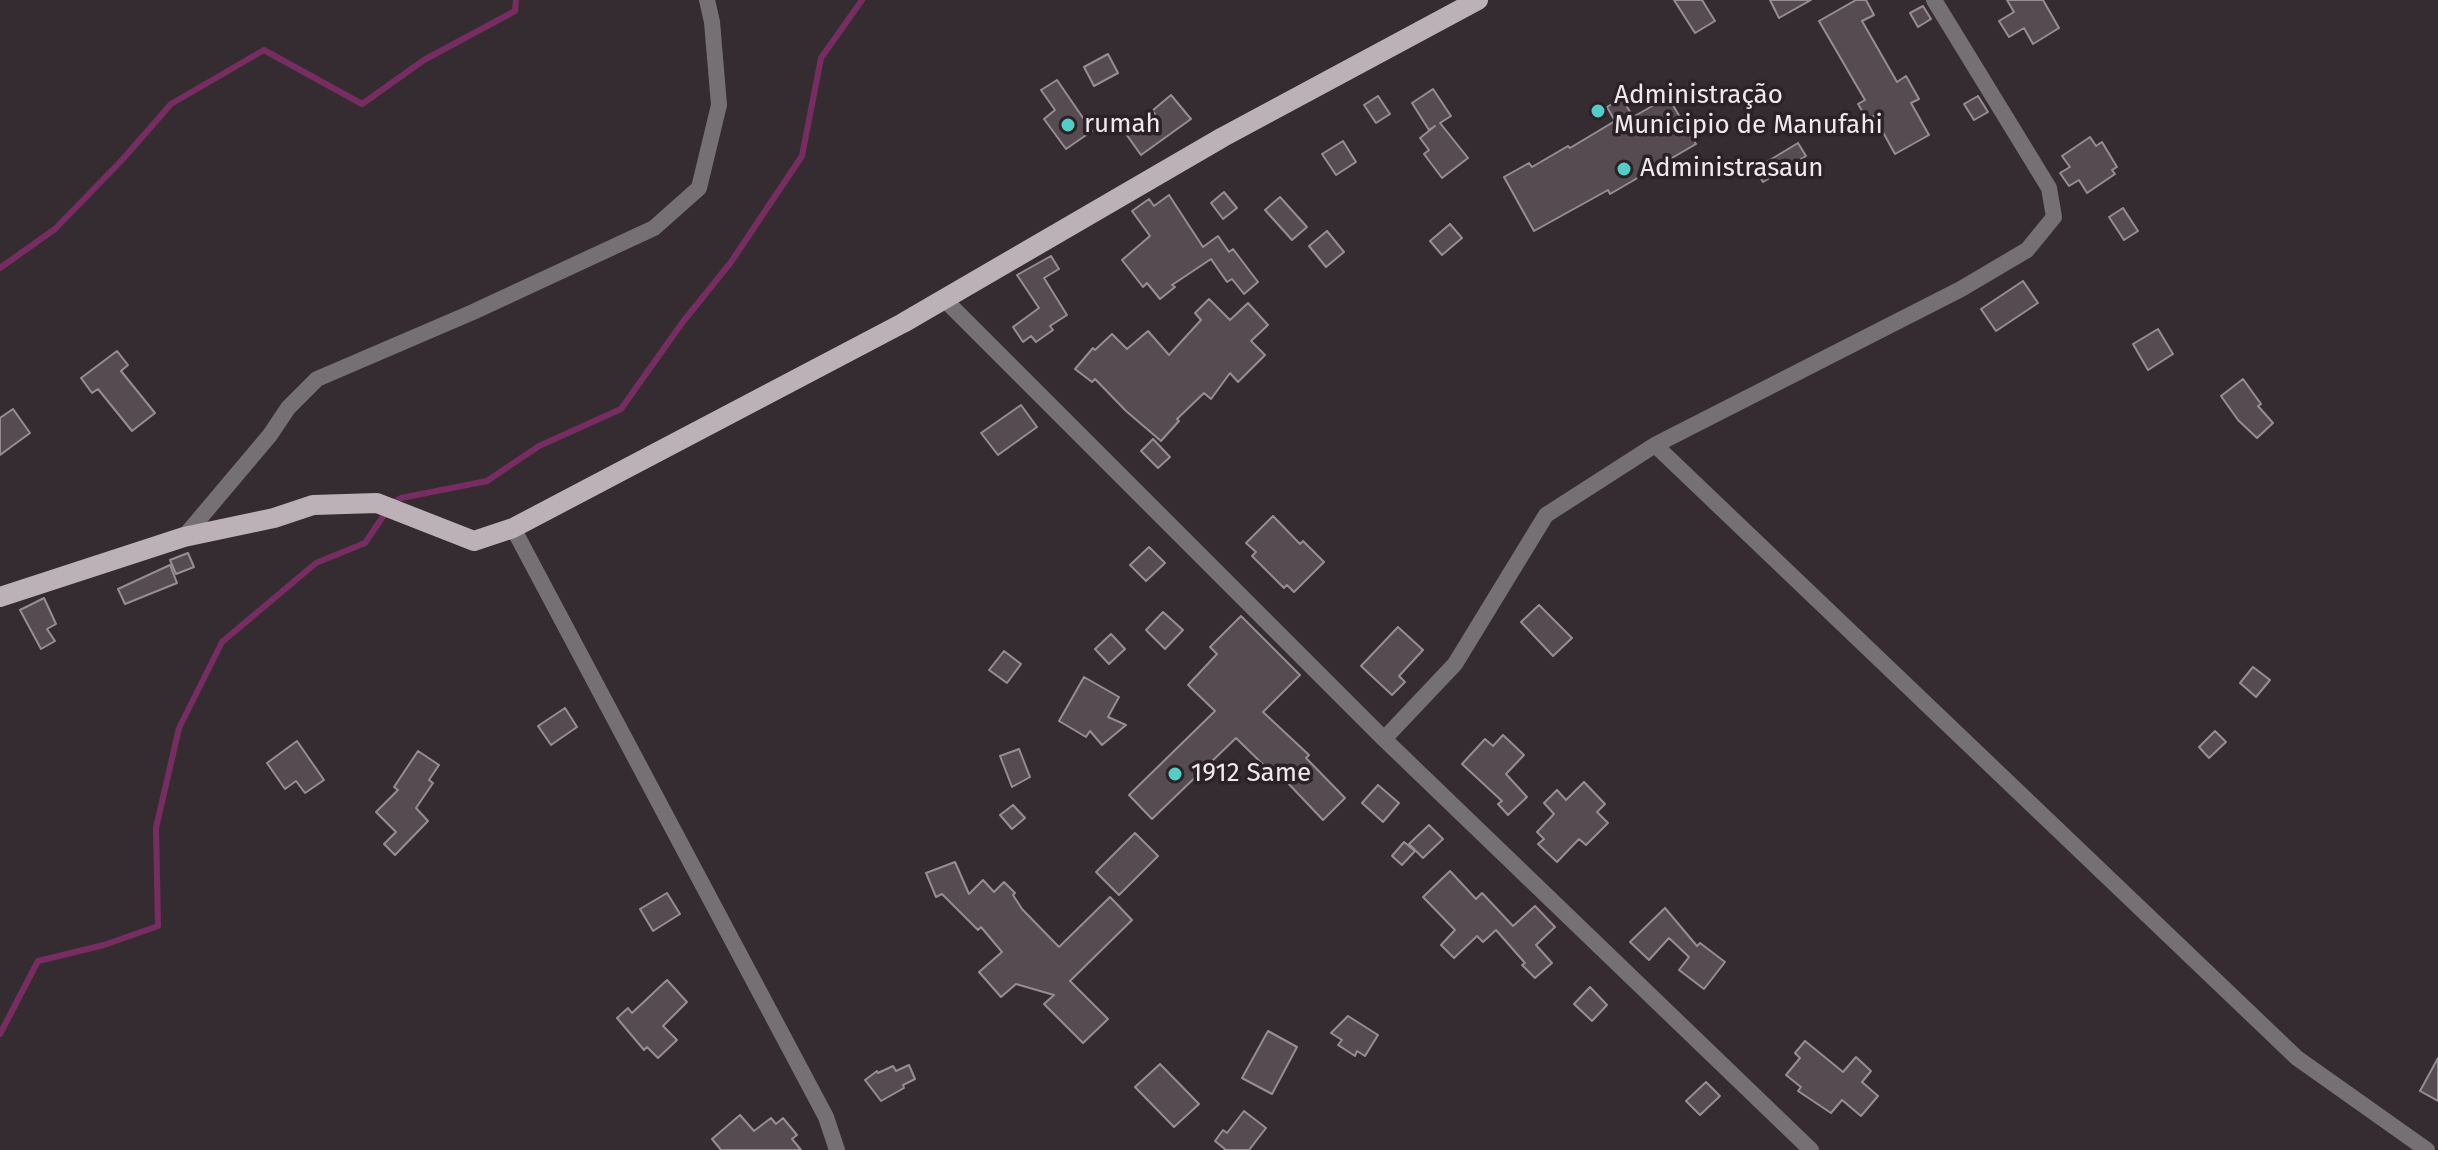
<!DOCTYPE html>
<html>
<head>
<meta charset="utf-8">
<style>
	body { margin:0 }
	canvas { display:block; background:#352c31 }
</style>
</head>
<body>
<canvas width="2438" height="1150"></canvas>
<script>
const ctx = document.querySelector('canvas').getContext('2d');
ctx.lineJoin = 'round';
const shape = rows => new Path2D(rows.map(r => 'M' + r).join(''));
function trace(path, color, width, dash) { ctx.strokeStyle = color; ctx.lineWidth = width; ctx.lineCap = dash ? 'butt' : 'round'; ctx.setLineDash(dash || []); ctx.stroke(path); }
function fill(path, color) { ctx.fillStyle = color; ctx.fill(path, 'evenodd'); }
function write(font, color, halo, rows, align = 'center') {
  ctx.font = font + ' "Fira Sans",sans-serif'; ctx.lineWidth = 7; ctx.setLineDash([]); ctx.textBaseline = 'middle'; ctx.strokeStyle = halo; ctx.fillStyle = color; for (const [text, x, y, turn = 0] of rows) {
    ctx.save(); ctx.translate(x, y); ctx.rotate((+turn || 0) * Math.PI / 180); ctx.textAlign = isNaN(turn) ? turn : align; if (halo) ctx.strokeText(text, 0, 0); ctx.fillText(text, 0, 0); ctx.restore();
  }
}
const stream = shape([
	[0,268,55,229,122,160,171,104,264,50,362,104,424,60,515,11,516,0],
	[392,503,401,498,487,481,539,446,621,409,682,323,731,262,802,156,821,58,862,0],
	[0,1034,38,961,104,945,158,926,156,828,179,728,222,642,316,563,365,543,386,512]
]);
const building = shape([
	[1674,0,1702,0,1715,21,1695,33,1674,0],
	[1770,0,1811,0,1779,18,1770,0],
	[1856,0,1866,0,1874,15,1862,21,1897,82,1906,76,1919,99,1911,103,1929,135,1895,154,1874,116,1867,119,1858,104,1865,100,1819,21,1856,0],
	[2007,0,2043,0,2059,28,2033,44,2024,28,2009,37,1999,21,2014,12,2007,0],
	[1923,6,1931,19,1918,27,1910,13,1923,6],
	[1108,54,1118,73,1094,86,1084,67,1108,54],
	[1057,80,1092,131,1066,149,1044,119,1055,110,1041,90,1057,80],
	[1433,89,1451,116,1440,123,1468,158,1442,178,1424,154,1429,150,1420,138,1435,126,1429,130,1412,103,1433,89],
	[1171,95,1191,119,1141,155,1126,134,1155,114,1152,111,1171,95],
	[1378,96,1390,114,1376,123,1364,105,1378,96],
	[1978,96,1988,112,1974,120,1964,104,1978,96],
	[1668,97,1696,144,1610,194,1608,190,1534,231,1504,177,1529,163,1532,167,1568,146,1570,148,1615,121,1607,107,1622,98,1633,117,1668,97],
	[2090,137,2096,146,2102,142,2117,167,2112,170,2115,174,2087,193,2079,180,2069,186,2060,173,2070,167,2062,156,2090,137],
	[1343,141,1356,162,1336,175,1322,154,1343,141],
	[1798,143,1806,156,1763,182,1755,169,1798,143],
	[1224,192,1237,208,1223,219,1211,203,1224,192],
	[1169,195,1203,247,1218,236,1229,252,1233,249,1258,282,1244,294,1232,279,1227,282,1211,259,1172,285,1175,287,1160,299,1147,283,1143,287,1122,260,1150,236,1132,211,1149,199,1154,206,1169,195],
	[1280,197,1307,227,1292,240,1265,210,1280,197],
	[2123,208,2138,231,2124,240,2109,217,2123,208],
	[1450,224,1462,238,1442,255,1430,241,1450,224],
	[1327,231,1344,252,1326,267,1309,246,1327,231],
	[1051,256,1059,269,1044,278,1067,315,1050,326,1053,330,1036,342,1031,336,1023,342,1013,327,1039,308,1017,275,1051,256],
	[2023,281,2038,303,1996,331,1981,309,2023,281],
	[1209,299,1230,320,1248,303,1268,325,1251,341,1265,355,1238,382,1230,373,1211,399,1204,393,1177,419,1179,421,1161,441,1126,411,1095,379,1092,382,1075,369,1093,348,1095,350,1112,334,1127,349,1148,331,1169,355,1201,320,1195,313,1209,299],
	[2158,329,2173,354,2148,370,2133,344,2158,329],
	[117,351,128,365,121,371,155,413,132,431,98,389,92,393,81,378,117,351],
	[2243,379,2261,404,2258,406,2273,423,2257,438,2238,420,2221,396,2243,379],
	[1021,405,1037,427,998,455,981,433,1021,405],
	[13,409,30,433,0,455,0,418,13,409],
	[1153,439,1170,457,1158,468,1141,451,1153,439],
	[1273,516,1300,544,1303,541,1324,562,1294,592,1287,585,1284,588,1252,556,1256,552,1246,543,1273,516],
	[1149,547,1165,563,1146,581,1130,565,1149,547],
	[188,553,194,567,176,574,170,560,188,553],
	[170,565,177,583,125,604,118,589,170,565],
	[44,598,56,624,47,629,55,641,41,649,20,610,44,598],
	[1539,605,1572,638,1553,656,1521,622,1539,605],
	[1163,612,1183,630,1165,649,1146,630,1163,612],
	[1241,616,1300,675,1263,712,1309,755,1306,758,1345,798,1323,820,1285,780,1282,783,1236,738,1152,819,1129,795,1215,711,1188,685,1217,654,1210,647,1241,616],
	[1398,627,1423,650,1399,676,1405,682,1392,695,1361,666,1398,627],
	[1111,634,1125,649,1109,664,1095,649,1111,634],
	[1004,651,1021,664,1007,683,989,670,1004,651],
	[2253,667,2270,680,2256,697,2240,683,2253,667],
	[1084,677,1119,697,1108,717,1126,725,1102,745,1090,731,1086,737,1059,721,1084,677],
	[565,708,577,727,551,745,538,726,565,708],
	[2215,731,2226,742,2209,758,2199,747,2215,731],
	[1503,735,1524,755,1506,774,1527,797,1508,815,1498,804,1502,801,1462,764,1485,739,1493,746,1503,735],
	[297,741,324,780,305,793,296,781,285,789,267,763,297,741],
	[1019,749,1030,777,1012,787,1000,756,1019,749],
	[418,751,439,765,429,780,433,783,416,808,428,821,395,855,384,844,396,832,376,812,398,790,394,787,418,751],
	[1584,782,1605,804,1597,812,1608,823,1586,845,1579,839,1557,862,1538,844,1544,839,1537,832,1554,814,1544,803,1557,790,1566,800,1584,782],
	[1378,785,1399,803,1383,822,1362,803,1378,785],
	[1013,805,1025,818,1012,829,1000,815,1013,805],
	[1429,825,1443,839,1423,858,1409,844,1429,825],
	[1135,833,1158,856,1119,895,1096,872,1135,833],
	[1404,842,1415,851,1402,865,1392,856,1404,842],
	[955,862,969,894,983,880,994,892,1004,882,1015,893,1013,895,1022,909,1059,947,1110,897,1132,920,1070,981,1108,1019,1083,1043,1044,1004,1054,995,1016,984,1001,997,979,972,1002,952,981,927,978,930,942,894,936,897,926,873,955,862],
	[1450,871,1476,899,1482,893,1513,926,1535,906,1555,927,1536,945,1552,963,1535,978,1522,965,1525,963,1496,930,1483,942,1477,936,1454,958,1441,945,1455,930,1423,897,1450,871],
	[667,893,680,914,653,931,640,909,667,893],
	[1665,908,1697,946,1700,943,1725,962,1704,989,1679,970,1689,957,1669,938,1649,960,1630,942,1665,908],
	[667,980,687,1002,663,1026,677,1040,658,1058,647,1047,644,1050,617,1018,628,1008,632,1013,667,980],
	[1590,987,1607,1005,1592,1021,1574,1004,1590,987],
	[1348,1016,1378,1035,1365,1056,1357,1051,1355,1056,1338,1045,1342,1040,1331,1033,1348,1016],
	[1268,1031,1297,1047,1272,1094,1242,1078,1268,1031],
	[1805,1041,1843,1072,1856,1057,1871,1071,1862,1082,1878,1096,1861,1116,1842,1100,1831,1113,1798,1091,1801,1087,1786,1075,1800,1058,1795,1053,1805,1041],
	[2438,1058,2438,1101,2420,1091,2438,1058],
	[1160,1064,1199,1104,1174,1127,1135,1087,1160,1064],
	[909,1065,915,1079,903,1085,904,1088,881,1101,865,1080,877,1071,878,1073,893,1066,896,1071,909,1065],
	[1706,1082,1720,1096,1700,1115,1686,1101,1706,1082],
	[1244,1111,1266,1128,1249,1150,1226,1150,1215,1141,1223,1130,1227,1133,1244,1111],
	[740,1115,754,1131,771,1118,776,1124,783,1118,797,1135,792,1139,801,1150,721,1150,712,1139,740,1115]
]);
const minor = shape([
	[944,299,1384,739,1811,1150],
	[1655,445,2297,1058,2427,1150],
	[513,528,826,1117,837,1150],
	[184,537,270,435,288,408,317,379,473,312,654,228,699,188,719,105,712,22,707,0],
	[1384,739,1455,664,1546,515,1655,445,1961,289,2027,250,2054,217,2049,188,1934,0]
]);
const primary = shape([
	[0,597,184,537,274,518,313,505,377,503,474,541,513,528,903,323,1223,137,1478,0]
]);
const markers = [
	[1598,111,8,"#54cdc7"],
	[1068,125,8,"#54cdc7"],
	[1624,169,8,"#54cdc7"],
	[1175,774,8,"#54cdc7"]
];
const poiNames = [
	["Administração",1614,96],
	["Municipio de Manufahi",1614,126],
	["rumah",1084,125],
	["Administrasaun",1640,169],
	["1912 Same",1191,774]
];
trace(stream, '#782d62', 6);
fill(building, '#554b51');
trace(building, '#978c92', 2);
trace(minor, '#757073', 16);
trace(primary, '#bbb1b7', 20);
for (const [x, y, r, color] of markers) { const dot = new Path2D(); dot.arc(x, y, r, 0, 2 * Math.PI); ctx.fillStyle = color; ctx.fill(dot); trace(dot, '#2b2228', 3); }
write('26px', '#efe9ec', '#2b2228', poiNames, 'left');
</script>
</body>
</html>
